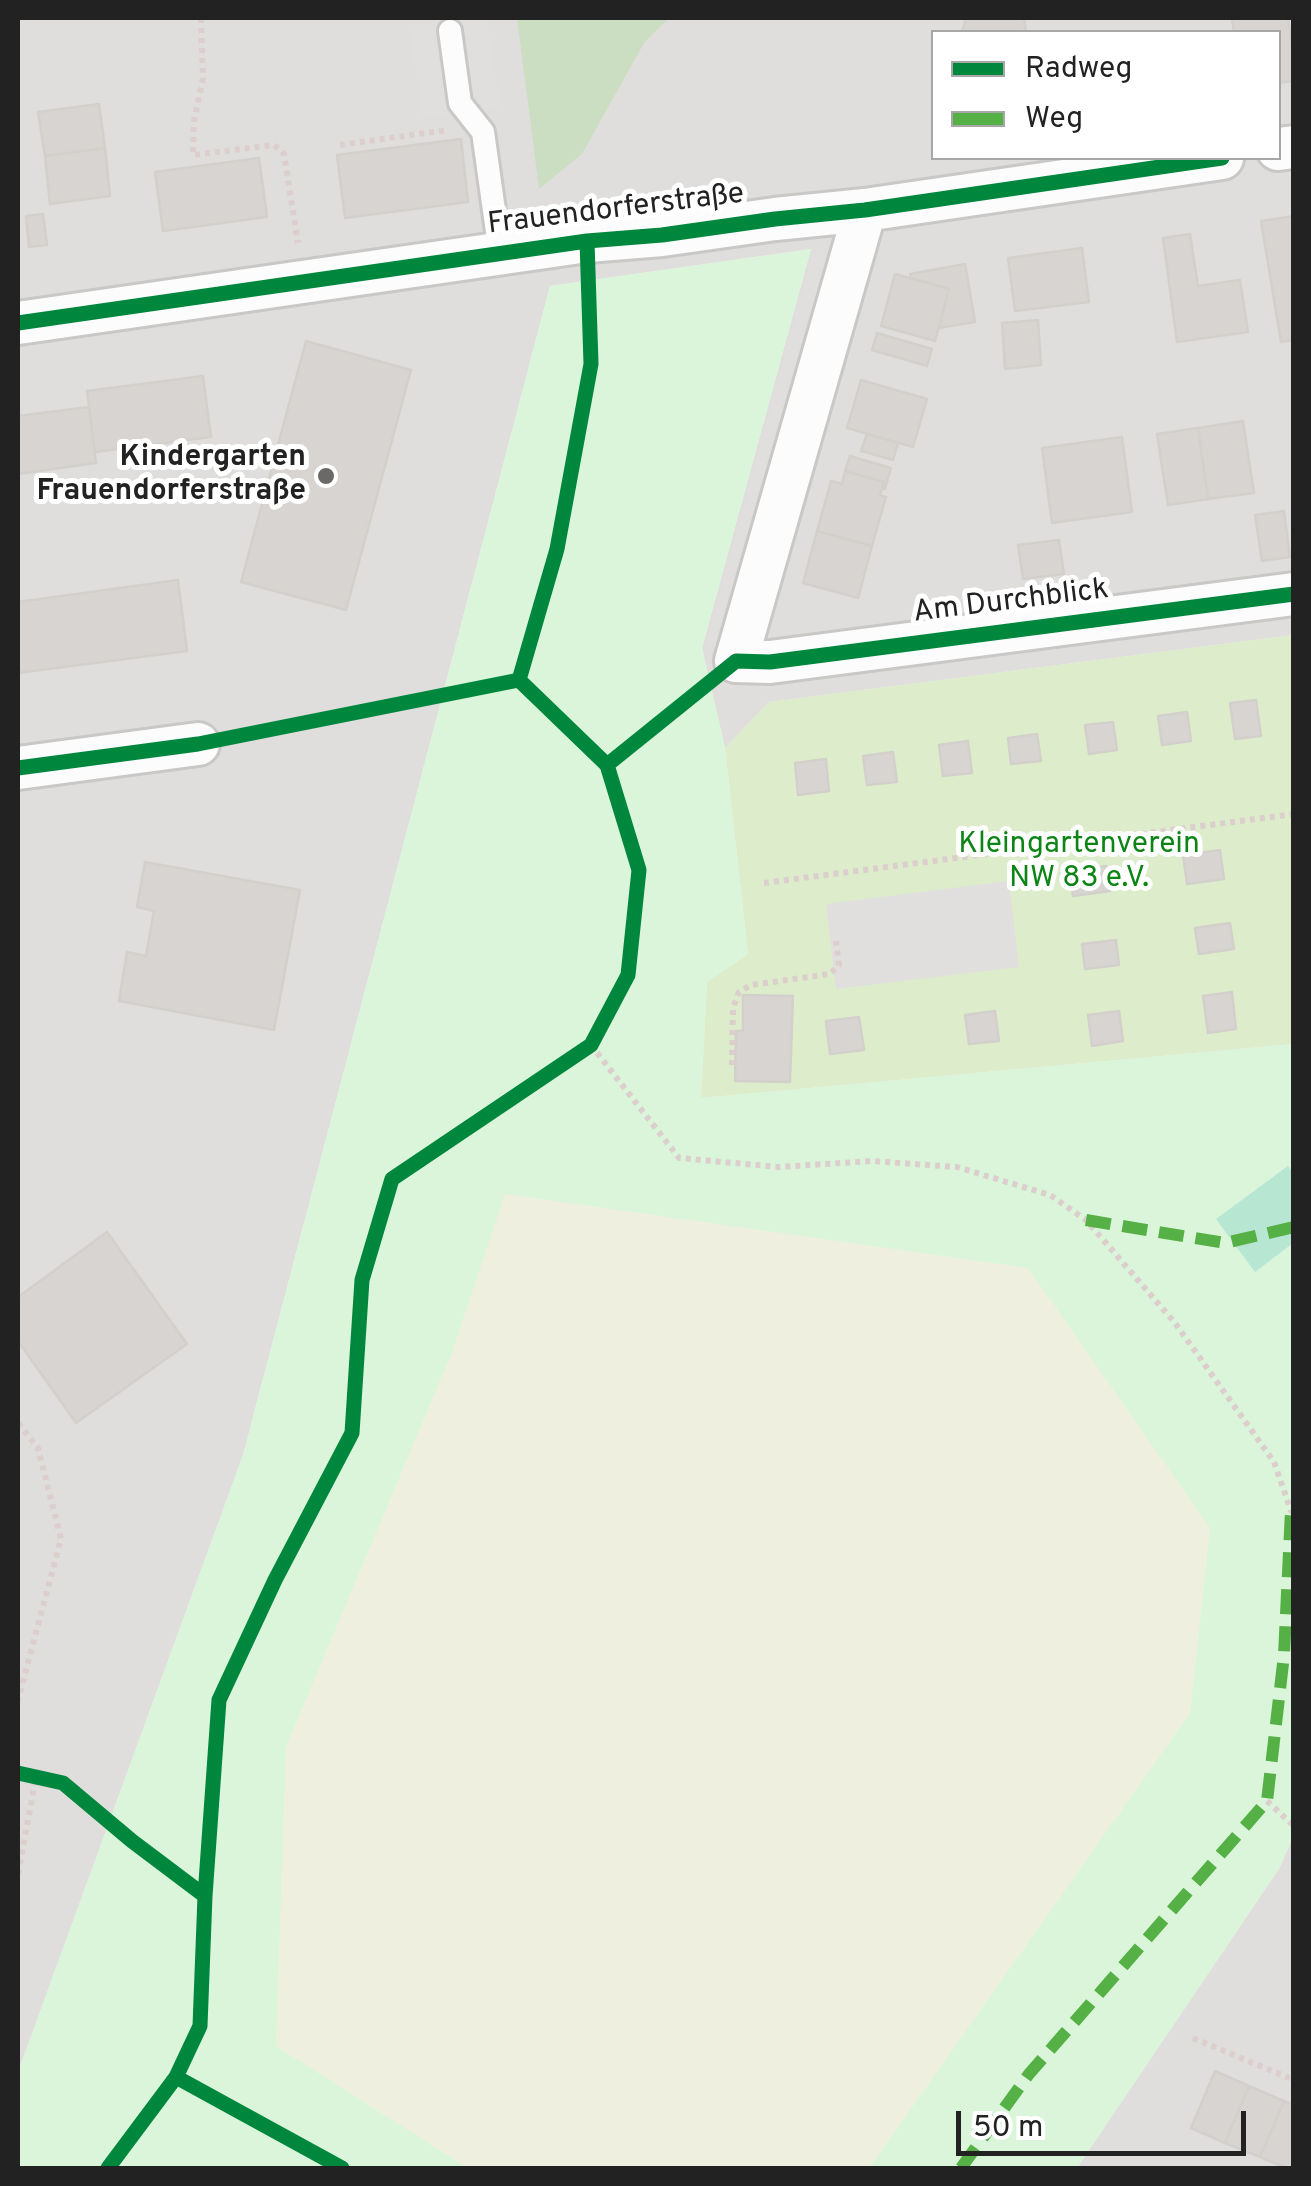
<!DOCTYPE html>
<html>
<head>
<meta charset="utf-8">
<style>
	body { margin:0 }
	#map { position:relative; width:1311px; height:2186px; overflow:hidden; background:#f0eeeb; font-family:Overpass,sans-serif }
	canvas { display:block }
	.frame { position:absolute; inset:0; border:20px solid #222; pointer-events:none }
	.legend { position:absolute; left:931px; top:30px; width:350px; height:130px; box-sizing:border-box; background:#fff; border:2px solid #a7a7a7; margin:0; padding:12px 18px; list-style:none; font-size:30px; color:#222 }
	.legend li { display:flex; align-items:center; gap:20px; height:50px }
	.legend b { width:50px; border:2px solid #a7a7a7 }
	.scale { position:absolute; left:956px; top:2111px; width:290px; height:45px; box-sizing:border-box; border:5px solid #222; border-top:0; padding-left:12px; font-size:30px; line-height:35px; white-space:nowrap; color:#222; -webkit-text-stroke:8px #fff; paint-order:stroke }
</style>
</head>
<body>
<div id="map">
<canvas width="1311" height="2186"></canvas>
<div class="frame"></div>
<ul class="legend">
<li><b style="height:12px;background:#00873e"></b>Radweg</li>
<li><b style="height:12px;background:#55b145"></b>Weg</li>
</ul>
<div class="scale">50 m</div>
</div>
<script>
const ctx = document.querySelector('canvas').getContext('2d');
ctx.lineJoin = 'round';
function fill(path, color) { ctx.fillStyle = color; ctx.fill(path, 'evenodd'); }
const shape = rows => new Path2D(rows.map(r => 'M' + r).join(''));
function trace(path, color, width, dash) { ctx.strokeStyle = color; ctx.lineWidth = width; ctx.lineCap = dash ? 'butt' : 'round'; ctx.setLineDash(dash || []); ctx.stroke(path); }
function write(font, color, halo, rows, align = 'center') {
  ctx.font = font + ' Overpass,sans-serif'; ctx.lineWidth = 10; ctx.setLineDash([]); ctx.textBaseline = 'middle'; ctx.strokeStyle = halo; ctx.fillStyle = color; for (const [text, x, y, turn = 0] of rows) {
    ctx.save(); ctx.translate(x, y); ctx.rotate((+turn || 0) * Math.PI / 180); ctx.textAlign = isNaN(turn) ? turn : align; if (halo) ctx.strokeText(text, 0, 0); ctx.fillText(text, 0, 0); ctx.restore();
  }
}
const residential = shape([
	[18,18,1293,18,1293,635,769,702,725,748,702,648,811,249,550,286,243,1455,18,2072],
	[934,32,1278,32,1278,158,934,158],
	[1293,1837,1293,2168,1077,2168,1280,1867]
]);
const farmland = shape([
	[504,1194,1028,1268,1210,1528,1190,1713,869,2168,468,2168,276,2046,286,1747,453,1350]
]);
const grass = shape([
	[1293,635,1293,1044,701,1098,707,982,748,954,725,748,769,702]
]);
const forest = shape([
	[517,18,669,18,644,43,582,154,539,189]
]);
const park = shape([
	[811,249,702,648,725,748,748,954,707,982,701,1098,1293,1044,1293,1837,1280,1867,1077,2168,869,2168,1190,1713,1210,1528,1028,1268,505,1194,453,1350,286,1747,276,2046,468,2168,18,2168,18,2072,243,1455,550,286]
]);
const pitch = shape([
	[1288,1166,1293,1173,1293,1243,1255,1272,1216,1219]
]);
const parking = shape([
	[460,18,487,18,500,107,423,118,409,26],
	[813,253,838,260,730,643,705,648],
	[1009,881,1019,967,836,989,826,904]
]);
const building = shape([
	[966,18,1024,18,1026,32,962,32,966,18],
	[1232,18,1288,18,1294,58,1294,81,1278,83,1278,32,1234,32,1232,18],
	[99,104,105,148,45,156,38,112,99,104],
	[461,139,468,202,345,218,337,155,461,139],
	[105,148,110,196,50,204,45,156,105,148],
	[259,158,267,217,163,231,155,172,259,158],
	[43,214,47,245,29,247,26,216,43,214],
	[1294,216,1294,340,1281,342,1261,221,1294,216],
	[1190,234,1198,286,1240,280,1248,332,1177,342,1163,238,1190,234],
	[1082,248,1089,302,1015,311,1008,258,1082,248],
	[965,264,975,322,939,328,949,289,911,278,910,274,965,264],
	[895,274,949,289,935,341,881,326,895,274],
	[1038,320,1041,365,1005,369,1002,323,1038,320],
	[877,333,932,349,927,366,872,350,877,333],
	[306,341,411,370,346,610,241,582,306,341],
	[203,376,211,437,95,452,87,391,203,376],
	[861,380,927,399,913,447,847,428,861,380],
	[89,407,96,463,18,474,18,416,89,407],
	[1243,421,1254,493,1208,499,1198,428,1243,421],
	[1198,428,1208,499,1168,505,1157,434,1198,428],
	[867,434,898,443,893,460,861,451,867,434],
	[1122,437,1132,512,1052,523,1042,448,1122,437],
	[850,456,891,468,885,489,882,489,884,482,845,471,850,456],
	[845,471,884,482,880,495,886,497,872,546,817,531,831,481,842,484,845,471],
	[1284,511,1290,557,1262,561,1255,515,1284,511],
	[817,531,872,546,858,598,803,583,817,531],
	[1059,540,1064,574,1023,579,1018,545,1059,540],
	[178,580,187,651,18,673,18,602,178,580],
	[1256,700,1261,736,1235,739,1230,703,1256,700],
	[1187,712,1191,741,1162,745,1158,716,1187,712],
	[1113,722,1117,750,1089,754,1085,725,1113,722],
	[1037,734,1041,761,1011,764,1008,738,1037,734],
	[968,741,972,773,943,776,939,745,968,741],
	[893,752,897,782,867,785,863,756,893,752],
	[826,759,829,791,798,795,795,763,826,759],
	[1220,850,1224,879,1187,884,1183,855,1220,850],
	[145,862,300,890,274,1030,119,1001,127,952,146,956,154,911,137,907,145,862],
	[1106,866,1110,891,1073,896,1070,871,1106,866],
	[1230,923,1234,949,1199,954,1195,928,1230,923],
	[1116,940,1119,965,1085,969,1082,944,1116,940],
	[1232,992,1236,1029,1208,1033,1203,996,1232,992],
	[743,995,793,996,790,1082,735,1081,736,1031,743,1031,743,995],
	[995,1011,999,1041,969,1044,965,1015,995,1011],
	[1119,1011,1123,1041,1092,1046,1088,1015,1119,1011],
	[859,1017,864,1050,830,1054,826,1021,859,1017],
	[107,1232,187,1344,76,1423,18,1341,18,1297,107,1232],
	[1215,2071,1249,2086,1225,2143,1191,2128,1215,2071],
	[1249,2086,1284,2101,1260,2157,1225,2143,1249,2086],
	[1284,2101,1294,2105,1294,2168,1286,2168,1260,2157,1284,2101]
]);
const path = shape([
	[201,18,203,78,194,121,193,155,274,145,284,154,298,243],
	[340,145,447,130],
	[764,883,1294,814],
	[591,1045,679,1158,779,1167,872,1161,957,1167,1050,1195,1086,1220,1175,1323,1274,1462,1291,1511,1294,1511],
	[732,1065,733,1008,739,992,751,985,830,974,839,965,836,941],
	[18,1423,38,1448,61,1539,18,1700],
	[1267,1801,1294,1826],
	[18,1874,36,1777],
	[1193,2038,1294,2080]
]);
const lane = shape([
	[450,31,460,103,483,132,500,253]
]);
const street = shape([
	[1278,149,1294,147],
	[865,210,736,661,770,662,1294,594],
	[18,323,587,241,662,235,775,219,865,210,1222,158],
	[18,768,198,744]
]);
const quiet = shape([
	[1086,1220,1225,1243,1294,1227],
	[961,2168,1029,2074,1267,1801,1284,1655,1291,1511]
]);
const cycleway = shape([
	[18,323,587,241,662,235,775,219,865,210,1222,158],
	[519,680,557,549,591,364,587,241],
	[607,765,736,661,770,662,1294,594],
	[18,768,198,744,519,680],
	[18,1773,63,1783,132,1841,205,1896],
	[176,2077,342,2168],
	[108,2168,176,2077,200,2026,205,1896,219,1700,275,1580,352,1433,362,1280,392,1179,591,1045,628,975,639,870,607,765,519,680]
]);
const markers = [
	[326,476,10,"#6a6968"]
];
const streetNames = [
	["Frauendorferstraße",616,211,-7],
	["Am Durchblick",1011,603,-7]
];
const poiNames = [
	["Kindergarten",306,459],
	["Frauendorferstraße",306,493]
];
const parkNames = [
	["Kleingartenverein",1079,846],
	["NW 83 e.V.",1079,880]
];
fill(residential, '#dfdedc');
fill(farmland, '#efefdf');
fill(grass, '#ddeccb');
fill(forest, '#cbdec1');
fill(park, '#daf5da');
fill(pitch, '#b7e6d2');
fill(parking, '#e0dfde');
fill(building, '#d7d4d2');
trace(building, '#d3d0cc', 2.5);
trace(lane, '#c9c8c7', 28);
trace(street, '#c9c8c7', 48);
trace(path, '#dccecd', 6, [5, 5]);
trace(lane, '#fdfcfc', 22);
trace(street, '#fdfcfc', 42);
trace(quiet, '#55b145', 12, [25, 12]);
trace(cycleway, '#00873e', 15);
for (const [x, y, r, color] of markers) { const dot = new Path2D(); dot.arc(x, y, r, 0, 2 * Math.PI); ctx.fillStyle = color; ctx.fill(dot); trace(dot, '#fff', 4); }
write('30px', '#222', '#fff', streetNames);
write('bold 30px', '#222', '#fff', poiNames, 'right');
write('30px', '#0c8416', '#fff', parkNames);
</script>
</body>
</html>
